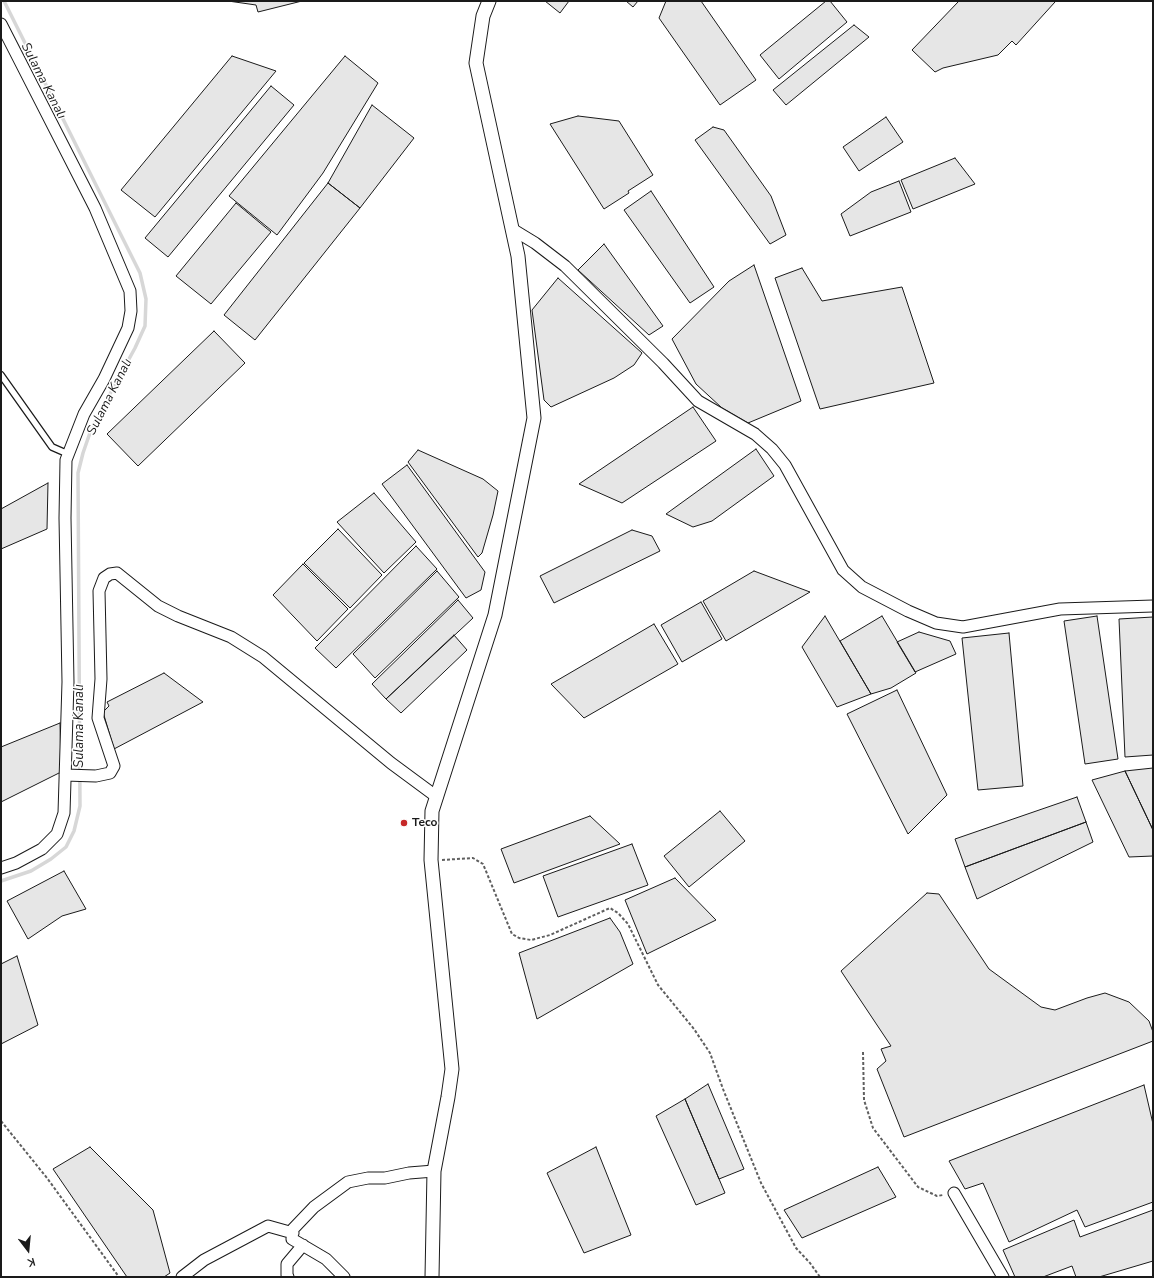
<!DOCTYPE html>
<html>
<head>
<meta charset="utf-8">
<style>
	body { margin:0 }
	#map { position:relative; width:1154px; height:1278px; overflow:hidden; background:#fff; font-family:"Nunito Sans",sans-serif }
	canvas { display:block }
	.frame { position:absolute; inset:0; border:2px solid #1a1a1a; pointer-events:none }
	.north { position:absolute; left:8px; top:1230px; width:40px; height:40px; -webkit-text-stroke:3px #fff; paint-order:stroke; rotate:164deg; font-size:11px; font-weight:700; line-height:16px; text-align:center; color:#1a1a1a }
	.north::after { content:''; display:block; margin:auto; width:14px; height:18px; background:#1a1a1a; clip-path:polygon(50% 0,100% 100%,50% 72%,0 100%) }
</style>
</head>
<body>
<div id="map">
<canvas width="1154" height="1278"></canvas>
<div class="frame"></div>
<div class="north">K</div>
</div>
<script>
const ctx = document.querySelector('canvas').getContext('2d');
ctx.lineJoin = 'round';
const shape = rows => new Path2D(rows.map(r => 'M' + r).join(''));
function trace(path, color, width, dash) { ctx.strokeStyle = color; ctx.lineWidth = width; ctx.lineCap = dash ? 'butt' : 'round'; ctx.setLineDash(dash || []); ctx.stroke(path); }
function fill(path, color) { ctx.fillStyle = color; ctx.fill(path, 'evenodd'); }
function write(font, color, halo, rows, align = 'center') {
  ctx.font = font + ' "Nunito Sans",sans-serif'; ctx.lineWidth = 3; ctx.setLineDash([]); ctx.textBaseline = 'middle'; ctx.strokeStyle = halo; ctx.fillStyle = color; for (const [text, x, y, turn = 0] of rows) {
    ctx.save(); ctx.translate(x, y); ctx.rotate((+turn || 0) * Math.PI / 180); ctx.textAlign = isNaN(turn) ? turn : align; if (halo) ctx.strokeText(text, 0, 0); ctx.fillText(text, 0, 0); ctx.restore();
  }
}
const stream = shape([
	[1,881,31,871,51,859,66,847,74,831,80,806,78,473,83,453,92,427,135,348,145,326,146,299,140,273,4,1]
]);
const building = shape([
	[228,1,302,1,258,12,256,5,228,1],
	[545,1,569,1,560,13,545,1],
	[626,1,638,1,633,7,626,1],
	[666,1,701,1,756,80,720,105,659,18,666,1],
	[826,1,830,1,847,22,779,79,760,55,826,1],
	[959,1,1055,1,1055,2,1016,45,1012,41,998,55,943,68,935,72,912,50,959,1],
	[854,25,869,37,786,105,773,90,854,25],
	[232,56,276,71,155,217,121,190,232,56],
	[345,56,378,83,323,173,277,235,229,196,345,56],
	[271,86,294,105,168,257,145,238,271,86],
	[372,105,414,138,360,208,328,183,372,105],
	[578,116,619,121,653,175,628,191,629,193,604,209,550,124,578,116],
	[886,117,903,142,859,171,843,147,886,117],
	[713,127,724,130,771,196,786,235,770,244,695,140,713,127],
	[955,158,975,184,913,209,901,180,955,158],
	[899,181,911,212,850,236,841,214,871,192,899,181],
	[328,183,360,208,255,340,224,315,328,183],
	[651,191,714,287,690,303,624,210,651,191],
	[236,203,271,232,211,304,176,276,236,203],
	[604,244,663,326,649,335,578,270,604,244],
	[754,265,801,401,748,423,722,408,696,384,672,339,729,281,754,265],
	[802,268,822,301,902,287,934,383,820,409,775,278,802,268],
	[558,278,642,353,634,365,614,378,551,407,544,400,532,310,558,278],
	[214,331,245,363,138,466,107,434,214,331],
	[693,407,716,441,622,503,579,484,693,407],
	[756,449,774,476,712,521,693,527,666,514,756,449],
	[418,450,483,479,498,491,493,515,482,553,478,557,408,462,418,450],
	[407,465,485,572,481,590,466,598,382,484,407,465],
	[48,483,47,529,1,549,1,509,48,483],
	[374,493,416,542,384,573,337,522,374,493],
	[338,529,382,575,350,608,304,563,338,529],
	[632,530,652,536,660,551,554,603,540,576,632,530],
	[416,546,437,569,336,668,315,648,416,546],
	[303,564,348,609,317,641,273,595,303,564],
	[437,571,459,597,375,678,353,654,437,571],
	[754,571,810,592,726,641,703,601,754,571],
	[458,600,473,618,386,699,372,684,458,600],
	[701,602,722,639,682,662,661,625,701,602],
	[825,616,871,694,837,707,802,647,825,616],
	[882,616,916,673,891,688,871,694,840,641,882,616],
	[1097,616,1118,759,1085,764,1064,621,1097,616],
	[1153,617,1153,755,1125,757,1119,619,1153,617],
	[654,624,678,664,584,718,551,684,654,624],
	[919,632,950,641,956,654,915,672,897,642,919,632],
	[1009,633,1023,786,978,790,962,638,1009,633],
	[454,635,467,650,401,713,386,699,454,635],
	[164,673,203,702,114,749,103,712,109,706,107,702,164,673],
	[897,690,947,795,908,834,847,714,897,690],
	[60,723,61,772,1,802,1,747,60,723],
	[1153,768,1153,830,1125,771,1153,768],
	[1125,771,1153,830,1153,856,1129,857,1092,780,1125,771],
	[1077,797,1086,822,965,867,955,839,1077,797],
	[720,811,745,841,689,887,664,856,720,811],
	[590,816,620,844,514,883,501,849,590,816],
	[1086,822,1093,842,977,899,965,867,1086,822],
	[632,844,648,885,558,917,543,876,632,844],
	[64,871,86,909,62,916,28,939,7,901,64,871],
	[675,878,716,920,647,954,625,900,675,878],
	[927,893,939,894,989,969,1041,1007,1055,1010,1087,998,1105,993,1129,1002,1149,1021,1153,1032,1153,1041,904,1137,877,1069,886,1061,881,1049,891,1046,841,971,927,893],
	[610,918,620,932,633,964,537,1019,519,953,610,918],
	[17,956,38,1025,1,1044,1,964,17,956],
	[708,1084,744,1169,719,1179,685,1099,708,1084],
	[1144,1085,1153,1124,1153,1202,1085,1227,1077,1210,1009,1242,983,1183,965,1189,949,1161,1144,1085],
	[685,1099,725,1193,696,1205,656,1116,685,1099],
	[90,1147,153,1210,170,1273,164,1277,127,1277,53,1169,90,1147],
	[596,1147,631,1235,584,1253,547,1173,596,1147],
	[878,1167,896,1197,802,1238,784,1210,878,1167],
	[1153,1210,1153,1261,1099,1277,1076,1277,1072,1266,1043,1277,1015,1277,1003,1250,1074,1220,1080,1237,1153,1210]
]);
const path = shape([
	[442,860,473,858,483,864,512,934,519,938,531,940,550,935,610,908,618,913,628,924,658,985,694,1029,710,1053,723,1089,761,1183,796,1248,810,1263,820,1277],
	[863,1052,864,1100,873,1128,918,1187,937,1196,943,1195],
	[1,1121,47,1178,119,1277]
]);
const service = shape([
	[1,375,52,447,68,454]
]);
const minor = shape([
	[1,24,95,208,130,291,131,311,128,328,104,379,84,414,66,460,65,518,68,682,64,813,57,834,42,849,16,863,1,868],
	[512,229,535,243,565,266,663,363,698,401,755,434,772,449,785,465,843,570,862,587,908,611,936,623,963,627,1060,609,1153,606],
	[65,775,96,776,110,773,114,766,98,718,101,679,99,591,104,578,110,574,117,573,158,606,178,616,231,637,263,657,391,763,437,797],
	[954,1193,1003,1277],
	[182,1277,204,1260,268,1226,293,1233],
	[288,1277,287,1275,287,1264,303,1245],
	[344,1277,326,1259,292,1239,293,1229,314,1207,348,1182,368,1178,385,1178,409,1173,434,1171]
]);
const tertiary = shape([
	[432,1277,434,1171,448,1097,452,1069,431,860,432,811,495,615,534,418,518,256,476,63,483,16,489,1]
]);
const markers = [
	[404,823,4,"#c62828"]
];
const poiNames = [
	["Teco",412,823]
];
const waterNames = [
	["Sulama Kanalı",43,81,63],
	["Sulama Kanalı",110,397,-63],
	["Sulama Kanalı",80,726,-90]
];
trace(stream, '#d7d7d7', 3.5);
fill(building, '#e6e6e6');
trace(building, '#1a1a1a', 1);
trace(service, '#1a1a1a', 8);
trace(minor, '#1a1a1a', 13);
trace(tertiary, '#1a1a1a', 15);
trace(path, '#5f5f5f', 2, [3, 2]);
trace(service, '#fff', 5.5);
trace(minor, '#fff', 11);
trace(tertiary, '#fff', 13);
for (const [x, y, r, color] of markers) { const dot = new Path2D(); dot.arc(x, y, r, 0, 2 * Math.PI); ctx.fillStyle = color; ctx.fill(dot); trace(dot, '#fff', 1.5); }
write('bold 12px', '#1a1a1a', '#fff', poiNames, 'left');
write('italic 13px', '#1a1a1a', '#fff', waterNames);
</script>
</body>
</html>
